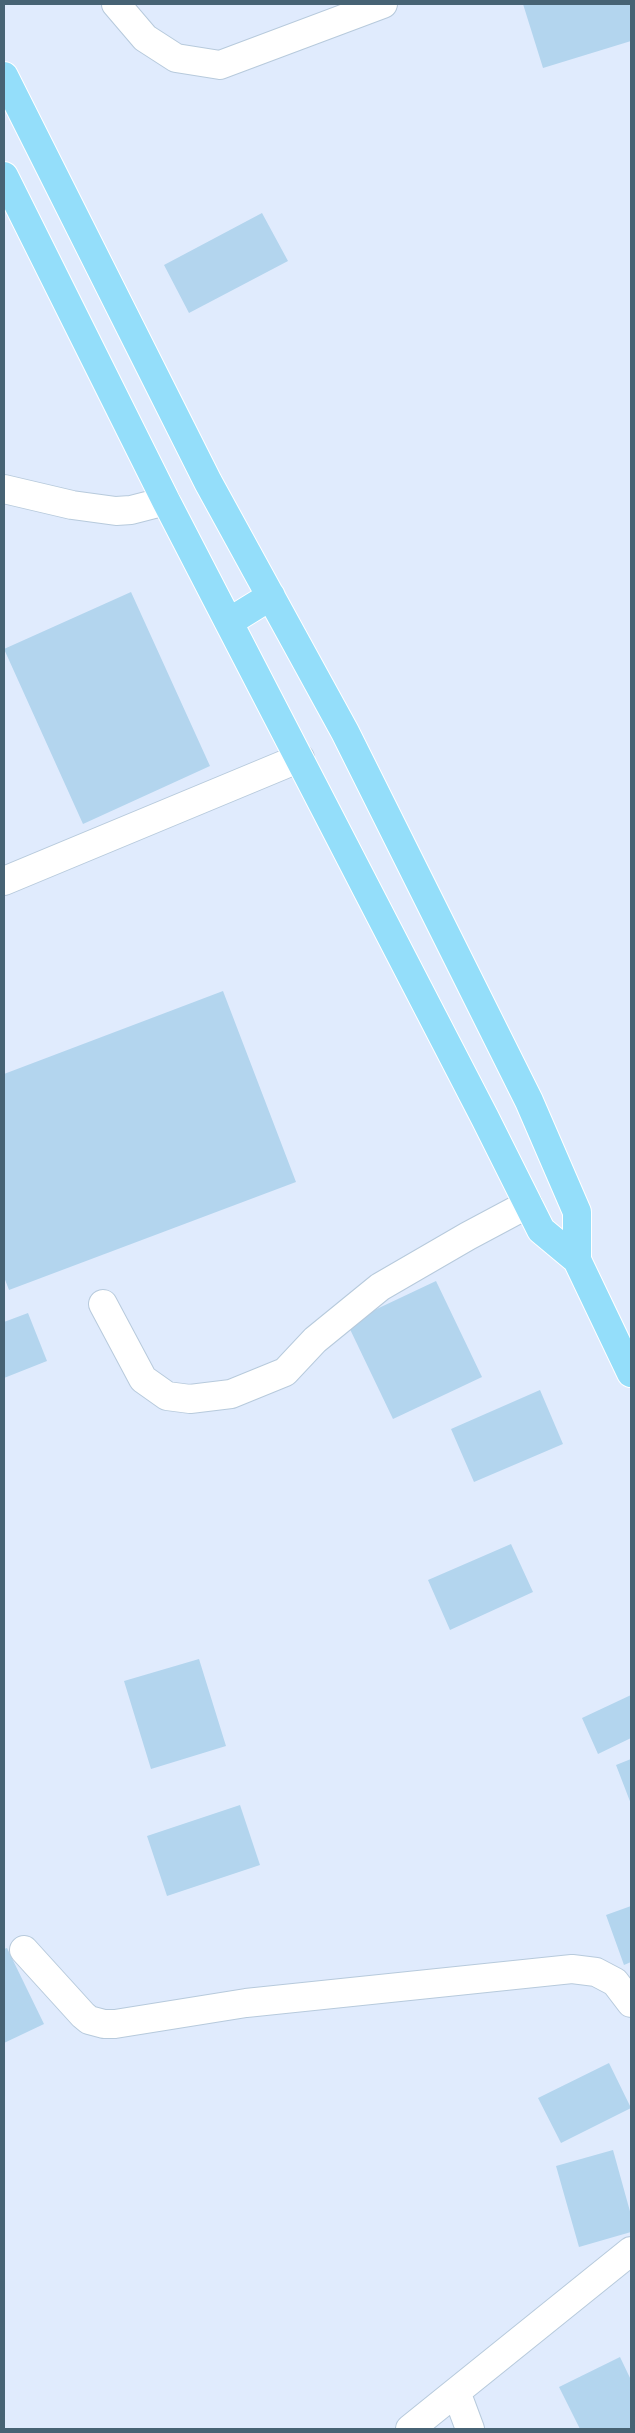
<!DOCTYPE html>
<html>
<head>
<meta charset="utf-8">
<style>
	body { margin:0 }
	#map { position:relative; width:635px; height:2433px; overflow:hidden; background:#e0ebfd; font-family:Montserrat,sans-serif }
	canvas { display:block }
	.frame { position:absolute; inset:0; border:5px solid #476374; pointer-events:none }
</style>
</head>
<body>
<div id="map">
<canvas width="635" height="2433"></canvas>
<div class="frame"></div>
</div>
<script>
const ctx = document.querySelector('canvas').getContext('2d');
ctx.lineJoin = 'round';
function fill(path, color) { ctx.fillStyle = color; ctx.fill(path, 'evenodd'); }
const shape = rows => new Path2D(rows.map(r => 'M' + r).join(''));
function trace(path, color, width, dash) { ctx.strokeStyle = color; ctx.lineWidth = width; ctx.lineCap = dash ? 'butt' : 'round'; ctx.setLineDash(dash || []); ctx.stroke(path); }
const building = shape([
	[523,4,631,4,631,41,543,68],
	[262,213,288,261,189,313,164,265],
	[131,592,210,766,83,824,4,649],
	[223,991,296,1182,9,1290,4,1277,4,1074],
	[436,1281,482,1377,393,1419,347,1323],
	[28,1313,47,1361,4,1378,4,1322],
	[540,1390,563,1444,474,1482,451,1429],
	[511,1544,533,1592,450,1630,428,1580],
	[199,1659,226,1746,151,1769,124,1681],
	[631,1695,631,1738,598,1754,582,1718],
	[631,1759,631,1804,616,1765],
	[240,1805,260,1865,167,1896,147,1836],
	[631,1906,631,1962,624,1965,606,1915],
	[7,1948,44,2024,4,2043,4,1949],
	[609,2063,631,2108,561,2143,538,2098],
	[613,2150,631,2215,631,2232,579,2247,556,2166],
	[620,2357,631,2380,631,2429,580,2429,559,2387]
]);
const minor = shape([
	[116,4,145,38,176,58,220,65,383,4],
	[4,489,72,505,116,511,131,510,166,501],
	[4,881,300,758],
	[103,1304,143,1379,167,1396,190,1399,231,1394,285,1372,315,1340,380,1287,468,1236,528,1204],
	[24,1950,83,2015,89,2020,104,2024,115,2024,246,2003,572,1969,596,1972,615,1982,631,2003],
	[457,2394,470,2429],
	[410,2429,631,2251]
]);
const highway = shape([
	[4,76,208,482,345,732,529,1101,577,1212,577,1260],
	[4,176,166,501,485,1118,541,1230,577,1260,631,1373],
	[229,622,271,596]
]);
fill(building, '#b3d5ee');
trace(minor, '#b7cadc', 30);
trace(highway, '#fff', 30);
trace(minor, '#fff', 28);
trace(highway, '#94defa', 28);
</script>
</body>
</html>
